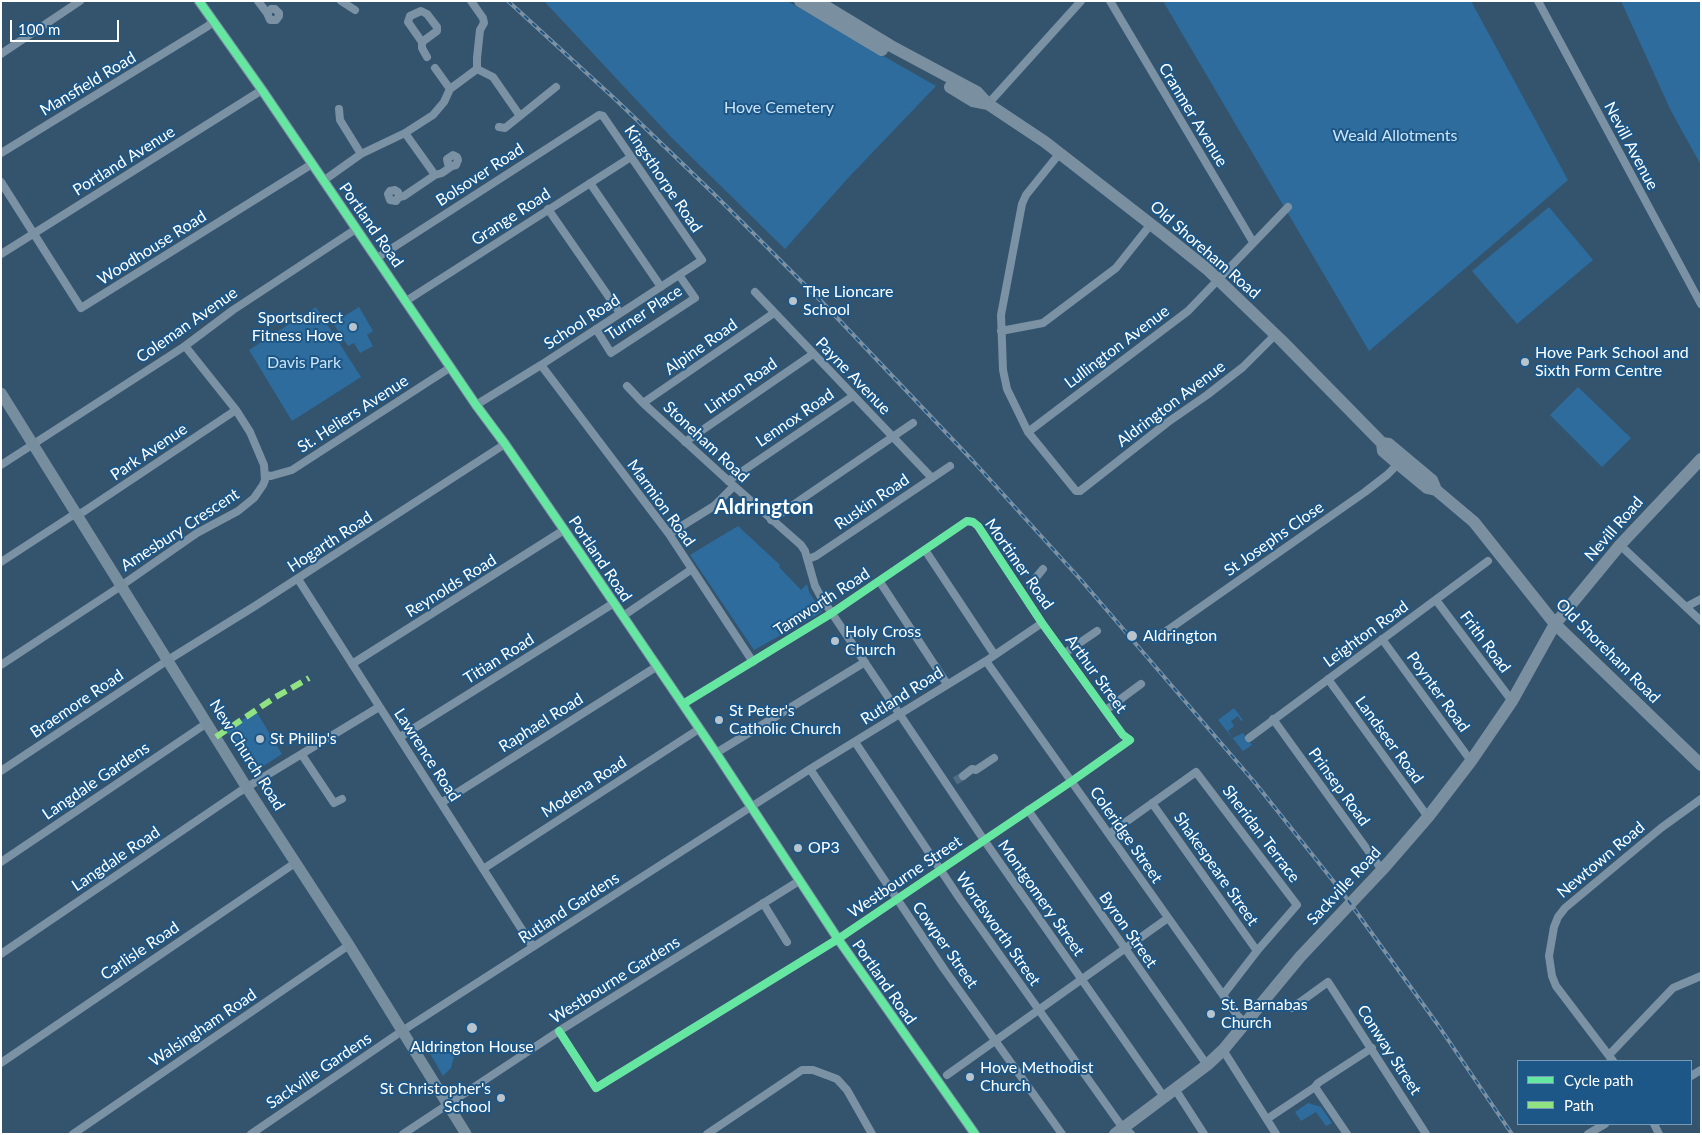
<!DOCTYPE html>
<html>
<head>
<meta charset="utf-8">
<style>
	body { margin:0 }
	#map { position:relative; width:1702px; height:1135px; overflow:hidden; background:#34546e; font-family:Lato,sans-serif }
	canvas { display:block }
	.frame { position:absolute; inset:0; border:2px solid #fff; pointer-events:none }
	.legend { position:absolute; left:1517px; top:1060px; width:175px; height:65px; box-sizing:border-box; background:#1c5787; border:1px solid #779ab7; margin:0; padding:6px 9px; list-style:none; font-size:15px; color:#fff }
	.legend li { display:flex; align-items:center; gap:10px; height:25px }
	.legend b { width:25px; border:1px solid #779ab7 }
	.scale { position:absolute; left:10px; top:20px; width:109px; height:22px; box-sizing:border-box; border:2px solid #fff; border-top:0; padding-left:6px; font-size:15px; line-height:18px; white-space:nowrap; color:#fff; -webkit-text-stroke:4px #1c5787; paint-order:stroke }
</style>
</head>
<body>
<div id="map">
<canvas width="1702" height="1135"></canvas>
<div class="frame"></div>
<ul class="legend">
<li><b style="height:6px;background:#66e7a1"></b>Cycle path</li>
<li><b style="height:6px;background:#91e382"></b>Path</li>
</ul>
<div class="scale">100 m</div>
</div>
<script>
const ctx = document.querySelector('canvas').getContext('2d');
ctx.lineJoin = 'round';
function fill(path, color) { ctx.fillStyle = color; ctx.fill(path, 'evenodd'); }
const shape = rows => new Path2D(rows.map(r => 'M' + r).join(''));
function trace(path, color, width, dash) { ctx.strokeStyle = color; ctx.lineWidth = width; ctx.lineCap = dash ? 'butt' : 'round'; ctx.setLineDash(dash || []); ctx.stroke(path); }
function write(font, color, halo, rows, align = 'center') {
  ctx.font = font + ' Lato,sans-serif'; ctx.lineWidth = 4; ctx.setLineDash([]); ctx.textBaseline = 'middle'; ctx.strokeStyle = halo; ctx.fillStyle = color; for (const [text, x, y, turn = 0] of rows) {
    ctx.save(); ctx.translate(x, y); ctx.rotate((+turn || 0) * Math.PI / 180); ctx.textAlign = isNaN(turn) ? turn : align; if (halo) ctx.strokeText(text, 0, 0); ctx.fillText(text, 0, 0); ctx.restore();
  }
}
const green = shape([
	[544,1,787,1,936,86,848,178,785,249,671,137],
	[1163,1,1471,1,1568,180,1369,351],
	[1621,1,1701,1,1701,165,1671,111],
	[1549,207,1593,260,1517,324,1472,271],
	[316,307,361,377,292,421,249,350],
	[359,307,373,331,367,335,373,346,360,353,354,343,348,346,333,323],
	[1578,387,1631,438,1602,467,1550,415],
	[738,526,780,565,779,567,801,590,807,584,809,592,822,612,754,650,690,555],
	[1234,708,1243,720,1241,721,1238,716,1234,719,1231,721,1234,726,1228,731,1233,738,1243,733,1252,745,1243,751,1218,720],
	[256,711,282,754,254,772,251,772,226,730],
	[432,1041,442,1043,450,1048,454,1057,451,1068,443,1076,424,1043],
	[1308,1103,1321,1107,1332,1123,1326,1126,1316,1112,1301,1121,1295,1112]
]);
const minorTunnel = shape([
	[1026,585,1034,580],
	[955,781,963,776]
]);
const minor = shape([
	[258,1,267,13,270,20,276,20,279,16,279,13,275,9,271,9,267,13],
	[341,1,355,10],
	[471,1,483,18,484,23,480,30,477,58,477,69],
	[1110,1,1253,242],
	[1538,1,1701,304],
	[422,42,437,31,437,27,427,14,421,11,410,16,408,22,422,42,422,48,427,57],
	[1,54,80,1],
	[435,68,450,89],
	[988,104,1081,1],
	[339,109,340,120,361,154],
	[499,127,505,128,520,116],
	[1,153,208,26,213,21],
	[1059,154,1026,195,1022,204,1001,315,1003,370,1007,389,1028,432,1076,491,1080,491,1168,422,1207,395,1243,367,1275,335],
	[435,175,442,173,452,166,448,164,447,159,453,155,457,157,458,160,456,165,452,166],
	[323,181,361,154,405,133,433,115,444,102,450,89,477,69,493,77,520,116,556,87],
	[1,182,81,308,312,164],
	[590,183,661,287],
	[399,197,398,192,395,190,390,191,388,194,390,200,396,201,399,197,404,196,435,175,405,133],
	[548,209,620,313],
	[1,254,262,90],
	[377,258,599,115,603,116,702,260,541,365,476,405],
	[755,292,932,478],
	[406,301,631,157],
	[596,329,611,353,695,298,679,275],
	[1001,331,1043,323,1116,268,1151,224],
	[541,365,669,534,753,662],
	[627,386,643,403,734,486,801,545,805,551,815,586,821,597,984,840,1164,1097],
	[643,403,774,313],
	[1028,432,1188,311,1288,207],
	[685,442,813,354],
	[1,465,185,346,233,310,356,229],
	[266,475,271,476,292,470,451,367],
	[728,481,853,396],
	[771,520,913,423],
	[669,534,714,506,734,486],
	[1620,545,1701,621],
	[925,550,994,654],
	[808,559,816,556,950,466],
	[1,562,70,517,83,512,236,410],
	[298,579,533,947],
	[1034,580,1043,569],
	[880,582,947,684],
	[1436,600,1512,701],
	[1686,607,1701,599],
	[623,616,692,569],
	[1155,639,1365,492,1387,475,1400,462],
	[1382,639,1471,761],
	[1065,653,1097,631],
	[986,661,1223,995,1237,1015,1246,1024],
	[352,664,564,530],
	[1,665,115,590,197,533,238,511,254,498,263,485,265,480,264,465,250,432,236,410,185,346],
	[1328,679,1428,817],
	[1106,710,1141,684],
	[1273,719,1382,870],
	[400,737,614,603],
	[1249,738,1488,561],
	[855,742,960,899,1120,1124,1131,1134],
	[716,753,865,662],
	[302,755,334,803,342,799],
	[810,769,944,969,1062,1134],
	[1,771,168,660,255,606,505,444],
	[963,776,972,769,976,770,994,758],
	[441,803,656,667],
	[1152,803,1257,951],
	[1028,810,1207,1065],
	[1109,834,1196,772,1297,905,1257,951,1223,995],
	[1,862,207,723],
	[483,869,699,729],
	[763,903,787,942],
	[1,954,239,792,379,707],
	[1292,1008,1328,982,1426,1134],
	[559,1031,596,1088,838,939,1072,781,1130,740,1123,735,1042,623,978,526,973,522,967,521,832,613,683,704],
	[1223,1050,1276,1134],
	[1609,1055,1673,988,1701,976],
	[1613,1061,1556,986,1552,976,1549,956,1554,927,1558,917,1565,908,1661,828,1701,799],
	[1,1063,295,863],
	[947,1075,1168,918],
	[1691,1076,1701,1070],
	[1315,1087,1318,1083,1372,1048],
	[1175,1089,1204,1134],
	[1267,1119,1315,1087,1347,1134],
	[1654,1124,1659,1134],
	[73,1134,349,945],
	[251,1134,402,1031,810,769,986,661,1042,623],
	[403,1134,559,1031,799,881],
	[707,1134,802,1070,813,1070,837,1079,847,1090,872,1134],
	[1588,1134,1605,1124]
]);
const tertiary = shape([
	[199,1,262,90,476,405,505,444,578,550,716,753,838,939,975,1134]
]);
const secondary = shape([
	[1,393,247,788,349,945,466,1134]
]);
const primary = shape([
	[800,1,882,50],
	[817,1,891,46,977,92,988,104,1045,142,1162,233,1207,269,1282,341,1382,443,1389,444,1432,480,1436,490,1474,522,1555,624,1701,765],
	[950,87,973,101,988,104],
	[1382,443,1383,451,1398,464,1427,488,1436,490],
	[1115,1134,1207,1065,1223,1050,1300,957,1382,870,1428,817,1471,761,1512,701,1555,624,1620,545,1701,459]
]);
const rail = shape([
	[508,1,615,99,714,194,823,303,973,461,1081,580,1256,784,1342,892,1438,1025,1512,1134]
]);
const quiet = shape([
	[216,737,274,698,309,678]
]);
const cycleway = shape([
	[199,1,262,90,476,405,505,444,578,550,716,753,838,939,975,1134],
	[559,1031,596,1088,838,939,1072,781,1130,740,1123,735,1042,623,978,526,973,522,967,521,832,613,683,704]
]);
const markers = [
	[793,301,5,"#b8c3cc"],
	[353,327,5,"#b8c3cc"],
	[1525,362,5,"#b8c3cc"],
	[1132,636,6,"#b8c3cc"],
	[835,641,5,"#b8c3cc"],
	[719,720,5,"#b8c3cc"],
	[260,739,5,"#b8c3cc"],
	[798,848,5,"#b8c3cc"],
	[1211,1014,5,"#b8c3cc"],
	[472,1028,6,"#b8c3cc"],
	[970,1077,5,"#b8c3cc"],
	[501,1098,5,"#b8c3cc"]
];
const streetNames = [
	["Mansfield Road",88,84,-31],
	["Cranmer Avenue",1193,115,59],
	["Nevill Avenue",1631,146,62],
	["Portland Avenue",124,161,-32],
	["Bolsover Road",480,175,-33],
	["Kingsthorpe Road",663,179,56],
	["Grange Road",511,217,-33],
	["Portland Road",371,225,55],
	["Woodhouse Road",152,248,-32],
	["Old Shoreham Road",1205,250,41],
	["Turner Place",644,313,-33],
	["School Road",582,322,-33],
	["Coleman Avenue",187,325,-35],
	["Alpine Road",701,347,-35],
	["Lullington Avenue",1117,347,-37],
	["Payne Avenue",853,376,46],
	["Linton Road",741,386,-35],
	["Aldrington Avenue",1171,404,-37],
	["St. Heliers Avenue",353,414,-33],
	["Lennox Road",795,418,-34],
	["Stoneham Road",706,442,43],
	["Park Avenue",149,452,-34],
	["Ruskin Road",872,502,-34],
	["Marmion Road",661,503,54],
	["Nevill Road",1614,529,-49],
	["Amesbury Crescent",180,530,-33],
	["St Josephs Close",1274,539,-35],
	["Hogarth Road",330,542,-33],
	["Portland Road",600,559,56],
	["Mortimer Road",1019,564,55],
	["Reynolds Road",451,586,-32],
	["Tamworth Road",822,602,-33],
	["Leighton Road",1366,634,-36],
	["Frith Road",1485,642,53],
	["Old Shoreham Road",1608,651,45],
	["Titian Road",499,659,-32],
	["Arthur Street",1096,674,54],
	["Poynter Road",1438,692,54],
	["Rutland Road",902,696,-32],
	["Braemore Road",77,704,-34],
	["Raphael Road",541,723,-32],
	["Landseer Road",1389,740,54],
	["New Church Road",247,755,58],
	["Lawrence Road",427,755,57],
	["Langdale Gardens",96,781,-34],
	["Modena Road",584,787,-33],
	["Prinsep Road",1339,787,54],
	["Sheridan Terrace",1261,834,53],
	["Coleridge Street",1126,835,55],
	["Langdale Road",116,859,-34],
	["Newtown Road",1601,860,-40],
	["Shakespeare Street",1216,869,55],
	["Westbourne Street",905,877,-34],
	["Sackville Road",1344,886,-47],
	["Montgomery Street",1041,898,55],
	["Rutland Gardens",569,908,-33],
	["Wordsworth Street",998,929,55],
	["Byron Street",1128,930,55],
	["Cowper Street",945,945,55],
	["Carlisle Road",140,951,-34],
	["Westbourne Gardens",615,980,-32],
	["Portland Road",884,982,55],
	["Walsingham Road",203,1028,-34],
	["Conway Street",1389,1050,57],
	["Sackville Gardens",319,1071,-34]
];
const parkNames = [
	["Hove Cemetery",779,108],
	["Weald Allotments",1395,136],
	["Davis Park",304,363]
];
const poiNames = [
	["The Lioncare",803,292],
	["School",803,310],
	["Sportsdirect",343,318,"right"],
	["Fitness Hove",343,336,"right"],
	["Hove Park School and",1535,353],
	["Sixth Form Centre",1535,371],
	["Holy Cross",845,632],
	["Church",845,650],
	["Aldrington",1143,636],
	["St Peter's",729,711],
	["Catholic Church",729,729],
	["St Philip's",270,739],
	["OP3",808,848],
	["St. Barnabas",1221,1005],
	["Church",1221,1023],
	["Aldrington House",472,1047,"center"],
	["Hove Methodist",980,1068],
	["Church",980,1086],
	["St Christopher's",491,1089,"right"],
	["School",491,1107,"right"]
];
const districtNames = [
	["Aldrington",764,507]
];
fill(green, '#2d6c9d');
trace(minorTunnel, '#526e84', 8, [8, 4]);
trace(minor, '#7b91a4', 8);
trace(tertiary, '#7b91a4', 10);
trace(secondary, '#778e9f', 11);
trace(primary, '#7a90a1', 12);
trace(rail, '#7c91a3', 4);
trace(rail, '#1c5787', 2, [5.5]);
trace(quiet, '#91e382', 6, [12, 6]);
trace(cycleway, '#66e7a1', 8);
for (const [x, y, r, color] of markers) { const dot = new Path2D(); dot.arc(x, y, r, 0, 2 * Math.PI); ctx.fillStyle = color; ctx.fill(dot); trace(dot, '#1c5787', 2); }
write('16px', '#fff', '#1c5787', streetNames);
write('16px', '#cae4f8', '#1c5787', parkNames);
write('16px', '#fff', '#1c5787', poiNames, 'left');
write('bold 21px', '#fff', '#1c5787', districtNames);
</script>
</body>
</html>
